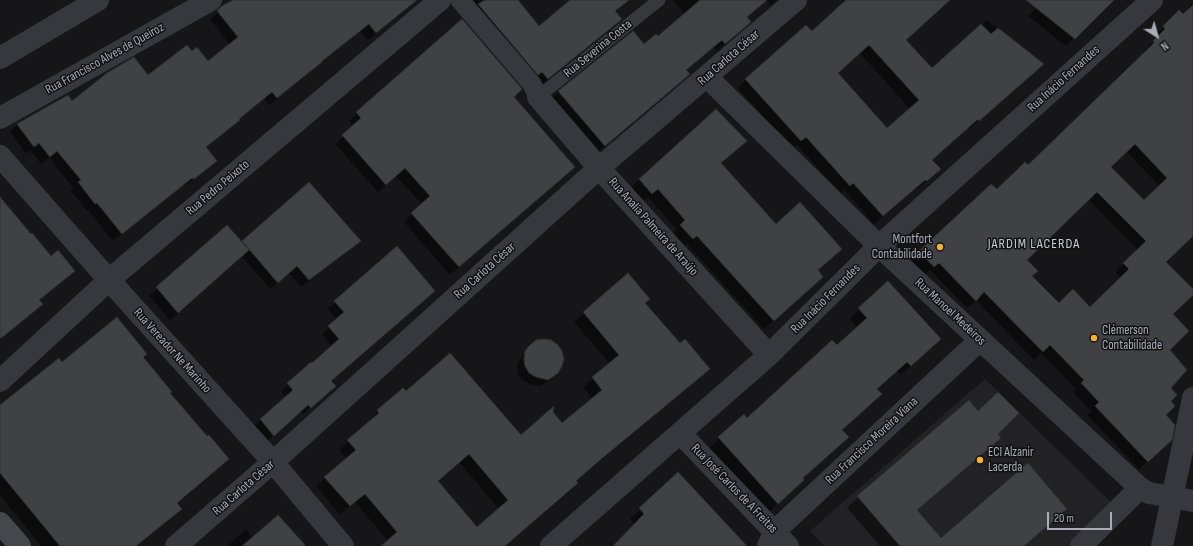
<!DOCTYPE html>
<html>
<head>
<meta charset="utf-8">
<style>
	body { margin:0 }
	#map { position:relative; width:1193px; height:546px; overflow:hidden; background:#161618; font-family:"Sofia Sans Condensed",sans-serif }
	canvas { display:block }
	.north { position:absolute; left:1137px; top:16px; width:40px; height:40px; -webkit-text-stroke:3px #111113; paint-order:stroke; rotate:143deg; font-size:11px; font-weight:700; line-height:16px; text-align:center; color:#a8adb8 }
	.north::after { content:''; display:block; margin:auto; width:14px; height:18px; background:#a8adb8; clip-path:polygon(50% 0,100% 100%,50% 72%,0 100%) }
	.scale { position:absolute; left:1047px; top:512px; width:65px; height:18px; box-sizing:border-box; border:2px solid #a8adb8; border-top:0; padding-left:5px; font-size:12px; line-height:14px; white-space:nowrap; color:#a8adb8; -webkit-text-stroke:3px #111113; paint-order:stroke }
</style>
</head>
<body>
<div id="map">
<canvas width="1193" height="546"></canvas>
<div class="north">N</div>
<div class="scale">20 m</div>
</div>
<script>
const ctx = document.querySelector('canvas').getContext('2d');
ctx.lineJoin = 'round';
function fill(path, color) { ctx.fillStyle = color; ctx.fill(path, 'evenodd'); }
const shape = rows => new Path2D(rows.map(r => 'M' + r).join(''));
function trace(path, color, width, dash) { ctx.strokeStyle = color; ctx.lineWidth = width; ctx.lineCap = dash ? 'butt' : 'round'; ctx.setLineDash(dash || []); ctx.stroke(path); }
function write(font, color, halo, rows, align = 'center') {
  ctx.font = font + ' "Sofia Sans Condensed",sans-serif'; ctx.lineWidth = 3; ctx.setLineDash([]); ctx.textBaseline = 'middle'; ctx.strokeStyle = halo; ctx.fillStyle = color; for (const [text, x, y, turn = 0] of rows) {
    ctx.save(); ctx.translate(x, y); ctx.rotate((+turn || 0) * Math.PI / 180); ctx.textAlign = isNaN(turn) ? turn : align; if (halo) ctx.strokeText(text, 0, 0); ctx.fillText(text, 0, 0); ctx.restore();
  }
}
const built = shape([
	[985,379,1116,507,1071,546,824,546,810,531]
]);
const shadow = shape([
	[235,0,418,0,368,40,360,31,321,62,313,70,269,105,264,99,238,120,231,128,205,148,216,161,208,168,185,186,184,185,113,241,88,210,87,211,71,191,73,188,49,157,41,164,30,150,26,154,10,132,17,125,68,96,71,102,148,77,192,53,208,63,230,45,210,19,223,7],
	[460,0,517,0,539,27,572,0,630,0,615,12,621,19,613,27,540,86],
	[673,0,776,0,770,5,767,0,747,18,742,29,717,51,714,47,685,70,681,82,597,153,551,100,559,92,644,46,658,37,685,14],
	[848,0,936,0,906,40,932,69,987,20,1042,64,970,128,968,127,931,160,931,177,917,189,916,188,874,224,844,190,841,193,797,145,792,149,738,88,746,79,811,32],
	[860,53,910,109,887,129,837,73],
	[1039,0,1112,0,1066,46,1028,16,1042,2],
	[1193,3,1193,235,1165,262,1193,291,1193,294,1172,314,1169,350,1170,401,1164,415,1171,439,1139,469,1087,415,1091,411,1073,392,1076,389,1041,353,1034,360,976,300,967,308,930,270,925,274,911,260,920,251,1028,166,1146,52,1145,50,1157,37,1155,35,1164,27,1179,12,1182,14],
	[1126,151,1160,187,1144,202,1110,167],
	[1088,199,1138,250,1115,272,1121,278,1090,308,1059,305,1031,276,1026,260],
	[513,97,565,175,450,275,404,222,422,204,396,176,378,192,335,144,354,127,349,121,357,113],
	[716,111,737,150,721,164,817,271,813,286,764,329,687,244,684,247,672,234,677,230,648,197,643,202,630,188],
	[309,183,359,241,352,248,301,287,289,273,270,289,242,257,170,320,149,296,227,226,241,243],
	[0,198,66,278,39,300,34,311,3,336,4,337,0,341],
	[397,248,330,381,335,386,303,414,301,412,266,442,253,427,286,398,281,391,311,364,312,365,332,347,322,334,337,320,328,309],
	[628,275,644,303,699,378,575,482,577,483,568,493,505,546,383,546,388,541,355,502,340,515,316,486,347,459,339,450,370,422,369,420,378,411,406,392,521,437,552,412,562,425,592,399,583,387,610,364,574,322],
	[460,463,499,509,477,528,437,481],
	[859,309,930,348,901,375,897,371,877,390,841,430,848,437,802,479,803,480,768,513,709,448,744,415,747,419,837,347,858,328,850,319],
	[530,346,557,372,550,380,540,386,529,384,522,380,518,374,517,367,519,360],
	[142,357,169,393,207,437,228,459,218,469,177,504,180,509,170,519,137,546,41,546,0,495,0,407,62,363],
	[997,434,989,448,916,511,941,540,1024,546,880,546,847,508,858,497],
	[678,473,687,546,614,546,635,525,630,519],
	[246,529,253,538,301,542,302,541,307,546,227,546]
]);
const building = shape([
	[233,0,417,0,376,33,369,24,322,61,322,62,277,98,272,92,239,119,240,120,206,147,217,161,194,179,192,178,122,234,97,203,95,204,78,182,81,180,57,151,50,157,39,143,34,147,17,124,68,95,72,101,107,73,134,57,148,75,187,45,192,51,197,47,208,61,238,37,217,11,222,6,233,0],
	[485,0,518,0,539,26,570,0,629,0,615,11,622,19,548,79,542,72,538,75,478,4,485,0],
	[700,0,767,0,747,17,751,22,725,44,722,40,686,70,690,74,605,146,558,91,633,31,644,44,656,34,658,36,700,0],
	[846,0,950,0,906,40,932,68,981,24,991,34,998,28,1044,64,979,121,978,119,932,160,941,169,927,181,925,180,883,216,853,183,850,186,806,137,801,141,745,79,806,25,812,31,846,0],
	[869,45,919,100,887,128,838,73,869,45],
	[1026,0,1114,0,1075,39,1026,0],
	[1193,5,1193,236,1166,262,1193,289,1193,295,1173,314,1189,331,1170,350,1187,370,1171,388,1177,395,1171,401,1175,406,1166,415,1175,425,1172,440,1148,462,1095,406,1099,402,1081,383,1084,380,1050,345,1043,352,984,292,976,301,939,263,934,267,919,251,991,184,997,189,1025,162,1028,165,1154,43,1153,41,1165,29,1163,26,1179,10,1183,14,1193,5],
	[1135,144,1167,178,1144,200,1111,167,1135,144],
	[1097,192,1146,241,1123,263,1129,269,1090,307,1073,289,1059,303,1032,276,1038,271,1027,260,1097,192],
	[462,19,522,89,514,97,575,167,459,267,411,213,430,196,405,168,386,185,342,135,361,118,356,112,462,19],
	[716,109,747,141,721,163,776,224,800,202,842,249,818,270,823,277,774,321,697,236,693,239,680,225,685,220,658,189,652,194,639,179,716,109],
	[309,182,361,241,309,280,297,266,278,283,242,241,309,182],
	[0,197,31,234,32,233,51,256,58,250,75,271,39,300,43,304,0,339,0,197],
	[227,225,249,250,178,313,156,287,227,225],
	[397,246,435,291,331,381,336,386,311,408,308,405,274,436,260,419,293,390,287,383,311,362,312,363,339,339,328,326,344,312,334,301,397,246],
	[628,273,650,299,645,303,680,343,685,339,710,369,600,460,576,481,578,483,505,546,381,546,397,532,365,494,350,506,324,477,356,450,347,440,379,413,377,410,403,388,406,391,450,353,521,435,554,406,553,412,562,423,602,390,592,377,619,355,583,312,628,273],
	[469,454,508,500,477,527,438,481,469,454],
	[888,281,941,339,911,366,907,362,877,389,882,394,842,430,849,437,803,478,804,480,778,504,718,437,744,414,747,418,832,340,837,345,867,318,858,308,888,281],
	[117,317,147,354,143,357,172,392,170,393,207,436,209,435,229,459,177,503,182,509,136,546,60,546,0,473,0,405,59,358,62,362,117,317],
	[544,339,551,340,558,345,562,351,564,359,562,366,558,373,548,380,536,377,529,373,525,366,524,359,525,351,530,345,536,340,544,339],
	[998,392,1019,413,998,434,1001,438,917,510,941,538,1028,463,1067,509,1024,546,900,546,857,496,969,400,978,411,998,392],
	[678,472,747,546,613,546,644,514,639,508,678,472],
	[278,515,306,546,242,546,278,515]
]);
const service = shape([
	[538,97,659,0]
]);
const pedestrian = shape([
	[460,0,532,84,538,97]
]);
const minor = shape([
	[0,58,98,0],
	[707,77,879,246,1140,488,1149,493,1193,501],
	[538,97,599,168,769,355],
	[0,118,211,0],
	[0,156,109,280,273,462,343,546],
	[0,381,109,280,440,0],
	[680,433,788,546],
	[176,546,273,462,599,168,796,0],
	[551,546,769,355,879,246,1152,0],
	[768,546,775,531,980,340],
	[1081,546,1140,488],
	[1162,546,1193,398]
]);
const secondary = shape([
	[0,523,20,546]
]);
const markers = [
	[940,247,4,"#f2b134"],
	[1094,338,4,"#f2b134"],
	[980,460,4,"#f2b134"]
];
const streetNames = [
	["Rua Severina Costa",598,49,-39],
	["Rua Carlota César",729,58,-41],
	["Rua Francisco Alves de Queiroz",105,59,-29],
	["Rua Inácio Fernandes",1064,79,-42],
	["Rua Pedro Peixoto",218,188,-40],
	["Rua Analia Palmeira de Araújo",653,227,48],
	["Rua Carlota César",485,271,-42],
	["Rua Inácio Fernandes",826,299,-45],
	["Rua Manoel Medeiros",950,312,43],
	["Rua Vereador Ne Marinho",172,351,48],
	["Rua Francisco Moreira Viana",872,441,-43],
	["Rua Carlota César",244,488,-41],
	["Rua José Carlos de A Freitas",734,489,46]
];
const poiNames = [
	["Montfort",932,240,"right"],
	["Contabilidade",932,255,"right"],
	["Clémerson",1102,331],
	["Contabilidade",1102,346],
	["ECI Alzanir",988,453],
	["Lacerda",988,468]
];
const neighbourhoodNames = [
	["JARDIM LACERDA",1034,244]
];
fill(built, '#222225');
fill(shadow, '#0007');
fill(building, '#404145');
trace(building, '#303034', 1);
trace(service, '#37383d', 13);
trace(pedestrian, '#37383d', 19);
trace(minor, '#37383d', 22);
trace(secondary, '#45474d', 22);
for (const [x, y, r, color] of markers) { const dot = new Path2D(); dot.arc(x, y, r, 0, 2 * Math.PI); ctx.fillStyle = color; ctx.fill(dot); trace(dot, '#111113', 1.5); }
write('13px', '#a8adb8', '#111113', streetNames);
write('13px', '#a8adb8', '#111113', poiNames, 'left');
ctx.letterSpacing = '1px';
write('14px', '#c9ccd4', '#111113', neighbourhoodNames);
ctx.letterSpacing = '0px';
</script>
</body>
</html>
